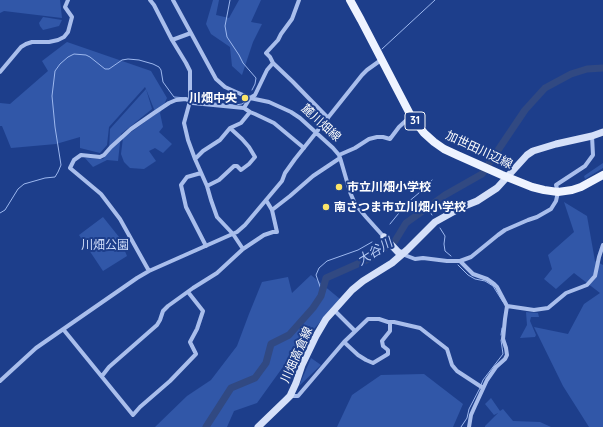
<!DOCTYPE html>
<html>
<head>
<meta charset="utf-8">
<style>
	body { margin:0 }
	canvas { display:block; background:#1d3e8b }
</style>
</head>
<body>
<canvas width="603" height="427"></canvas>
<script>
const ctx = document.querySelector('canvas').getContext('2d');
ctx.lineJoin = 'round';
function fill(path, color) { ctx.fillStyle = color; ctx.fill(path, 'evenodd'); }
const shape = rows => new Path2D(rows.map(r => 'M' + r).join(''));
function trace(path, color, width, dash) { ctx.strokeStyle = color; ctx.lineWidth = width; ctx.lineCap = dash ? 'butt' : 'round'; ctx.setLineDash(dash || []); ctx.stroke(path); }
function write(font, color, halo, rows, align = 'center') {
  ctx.font = font + ' Quicksand,"Noto Sans JP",sans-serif'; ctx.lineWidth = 4; ctx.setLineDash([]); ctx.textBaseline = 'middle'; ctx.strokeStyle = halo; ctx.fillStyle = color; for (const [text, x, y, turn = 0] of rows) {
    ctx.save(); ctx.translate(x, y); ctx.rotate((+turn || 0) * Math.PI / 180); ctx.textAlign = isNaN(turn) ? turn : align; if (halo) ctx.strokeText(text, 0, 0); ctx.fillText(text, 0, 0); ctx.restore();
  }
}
const green = shape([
	[0,0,60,0,62,18,4,11,0,13],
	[213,0,219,0,216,15,229,18,239,0,261,0,251,22,262,24,253,42,242,75,232,66,230,47,211,34,206,24],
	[43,17,62,20,59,26,43,30,40,26,39,23],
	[67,42,151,71,167,98,160,113,163,127,159,132,172,144,163,153,155,148,149,151,156,161,144,169,130,168,124,162,121,154,123,138,156,114,146,89,152,109,121,134,118,161,107,160,93,167,85,158,103,159,109,152,110,129,146,89,145,87,109,127,107,145,100,153,80,148,80,137,56,144,11,148,2,126,0,126,0,103,10,104,48,71,42,61],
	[603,163,603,168,585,179,584,176],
	[564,202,587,216,595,261,603,265,603,427,589,427,563,386,534,327,568,334,584,304,600,293,574,273,556,289,544,279,552,269,548,255,574,232],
	[103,217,119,237,127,256,103,271,79,235],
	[311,275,340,299,293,353,257,403,234,411,227,427,155,427,187,396,211,380,237,346,249,314,262,282,288,277,292,293],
	[526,312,538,313,539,317,531,317,530,321,536,335,535,337,520,338,527,325],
	[311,358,321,365,299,386],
	[424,374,463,404,453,427,337,427,352,395,381,375],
	[491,398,500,411,503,409,513,421,540,422,551,427,485,427,485,426,498,413,494,415,485,404]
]);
const stream = shape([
	[230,0,225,26,227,37,239,55,243,63,256,78,255,84,252,90],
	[382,49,435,0],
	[204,102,235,105,242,104,246,101],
	[427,208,432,215],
	[0,213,5,210,18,189,24,184,45,178,55,177,58,172,61,165,55,127,52,96,55,71,60,64,68,57,74,54,86,55,90,57,105,69,109,69,122,60,128,59,139,60,153,64,159,67,161,70,163,82,171,93,174,97,187,98],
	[390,224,407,203,426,187,432,180],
	[440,228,445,236,444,244,445,251,451,256],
	[458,265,468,275,475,279,485,281,493,286,503,302],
	[322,292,316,275,319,268,327,261,358,250,372,242],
	[501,335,502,328],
	[481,385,483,380,503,354,501,340],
	[461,427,467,418,469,409,480,388]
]);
const river = shape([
	[206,427,231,388,255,378,266,363,271,344,289,335,313,308,321,296,326,278,371,258,395,241,406,223,445,195,482,174,525,110,545,88,571,74,587,69,603,68]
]);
const street = shape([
	[150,0,154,5,172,40,186,63,190,71,190,101,184,123,188,140,195,159,207,186,211,200,217,217,233,234,243,249],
	[173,0,216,79,225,87,236,92,250,98,269,102,291,112,300,118,333,148,339,155,341,161,350,192,355,204,366,217,384,237],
	[172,40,191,33],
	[273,63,293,82,328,118],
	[0,72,21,47,26,44,32,42,49,42,58,40,64,37,68,32,72,17,65,7,68,0],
	[244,108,250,98,255,95,267,70,273,63,270,57,266,53,278,40,281,34,292,19,299,0],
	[339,155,355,148,369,139,377,137,383,137,390,139,399,127,411,116],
	[195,159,203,151,220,140,230,128,241,123,250,112],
	[201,173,187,177,181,185,186,207,206,246],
	[207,186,219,180,234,166,237,166,241,170,249,164,255,157,249,147,242,139,230,128],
	[272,210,290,196,313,176,340,158],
	[402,254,415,259,423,258,447,261,460,261,471,257,498,235,505,230,528,220,537,217,551,209,556,201,558,192,556,185,585,166,593,155,592,136],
	[460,261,473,274,487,279,494,284,497,287,507,306,505,319,503,339,506,348,507,355,505,359,496,367,487,380,475,406,471,415,469,427],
	[149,271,120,219,101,194,70,168,74,160,81,155,100,157,104,155,111,147,131,129,154,113,169,103,176,100,186,99,193,103,244,108,250,112,255,114,274,123,304,148],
	[507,306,534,310,548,308,566,293,587,285,595,276,599,257,603,245],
	[334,310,355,331],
	[63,329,133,415,140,407,170,381,196,354,190,342,197,329,203,311,188,292],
	[344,342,358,355,366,360,373,363,388,354,388,350,383,346,382,341,390,331,390,322],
	[102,376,109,367,157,325,160,320,163,311,168,306,193,288,217,273,243,249,264,235,273,232,277,232,272,210,266,200],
	[0,381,36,348,137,278,149,271,237,232,245,225,282,181,285,173,295,159,362,75,367,70,381,60],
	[290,396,298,396,344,342,368,319,379,319,388,322,394,322,420,328,447,349,452,365,457,371,483,388]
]);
const secondary = shape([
	[384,237,398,252,402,254],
	[258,427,286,400,290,396,296,383,302,365,316,336,326,319,352,290,363,281,392,263,407,250,435,222,462,207,477,201,497,188,527,155,533,151,556,144,592,136,603,132]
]);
const primary = shape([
	[350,0,361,20,411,116,424,133,434,142,444,149,457,155,502,175,532,187,544,190,558,192,572,190,581,187,603,175]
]);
const markers = [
	[245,98,4,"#fbe468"],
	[339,187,4,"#fbe468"],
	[326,207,4,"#fbe468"]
];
const shields = [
	[415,121,20]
];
const shieldNames = [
	["31",415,121]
];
const poiNames = [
	["川畑中央",237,98,"right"],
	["市立川畑小学校",347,187],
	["南さつま市立川畑小学校",334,207]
];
const streetNames = [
	["麓川畑線",321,123,42],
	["加世田川辺線",479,150,25],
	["川畑高倉線",297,355,-66]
];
const parkNames = [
	["川畑公園",105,245]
];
const waterNames = [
	["大谷川",375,252,-32]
];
fill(green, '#3157a8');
trace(stream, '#9cb7ee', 1);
trace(river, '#314982', 7);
trace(street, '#a9beec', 4);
trace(secondary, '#d5e0f9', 7);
trace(primary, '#eef3ff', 8);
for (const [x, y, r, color] of markers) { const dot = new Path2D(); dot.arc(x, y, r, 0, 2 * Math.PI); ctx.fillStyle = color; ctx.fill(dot); trace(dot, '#1d3e8b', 1.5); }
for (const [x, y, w] of shields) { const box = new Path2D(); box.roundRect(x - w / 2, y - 9, w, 18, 3); ctx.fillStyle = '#1d3e8b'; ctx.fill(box); trace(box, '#fff', 1); }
write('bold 11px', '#fff', null, shieldNames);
write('bold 12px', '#fff', '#1d3e8b', poiNames, 'left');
write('12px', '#fff', '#1d3e8b', streetNames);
write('12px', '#cedcf9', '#1d3e8b', parkNames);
write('italic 13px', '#b5c9f3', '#1d3e8b', waterNames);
</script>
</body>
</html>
